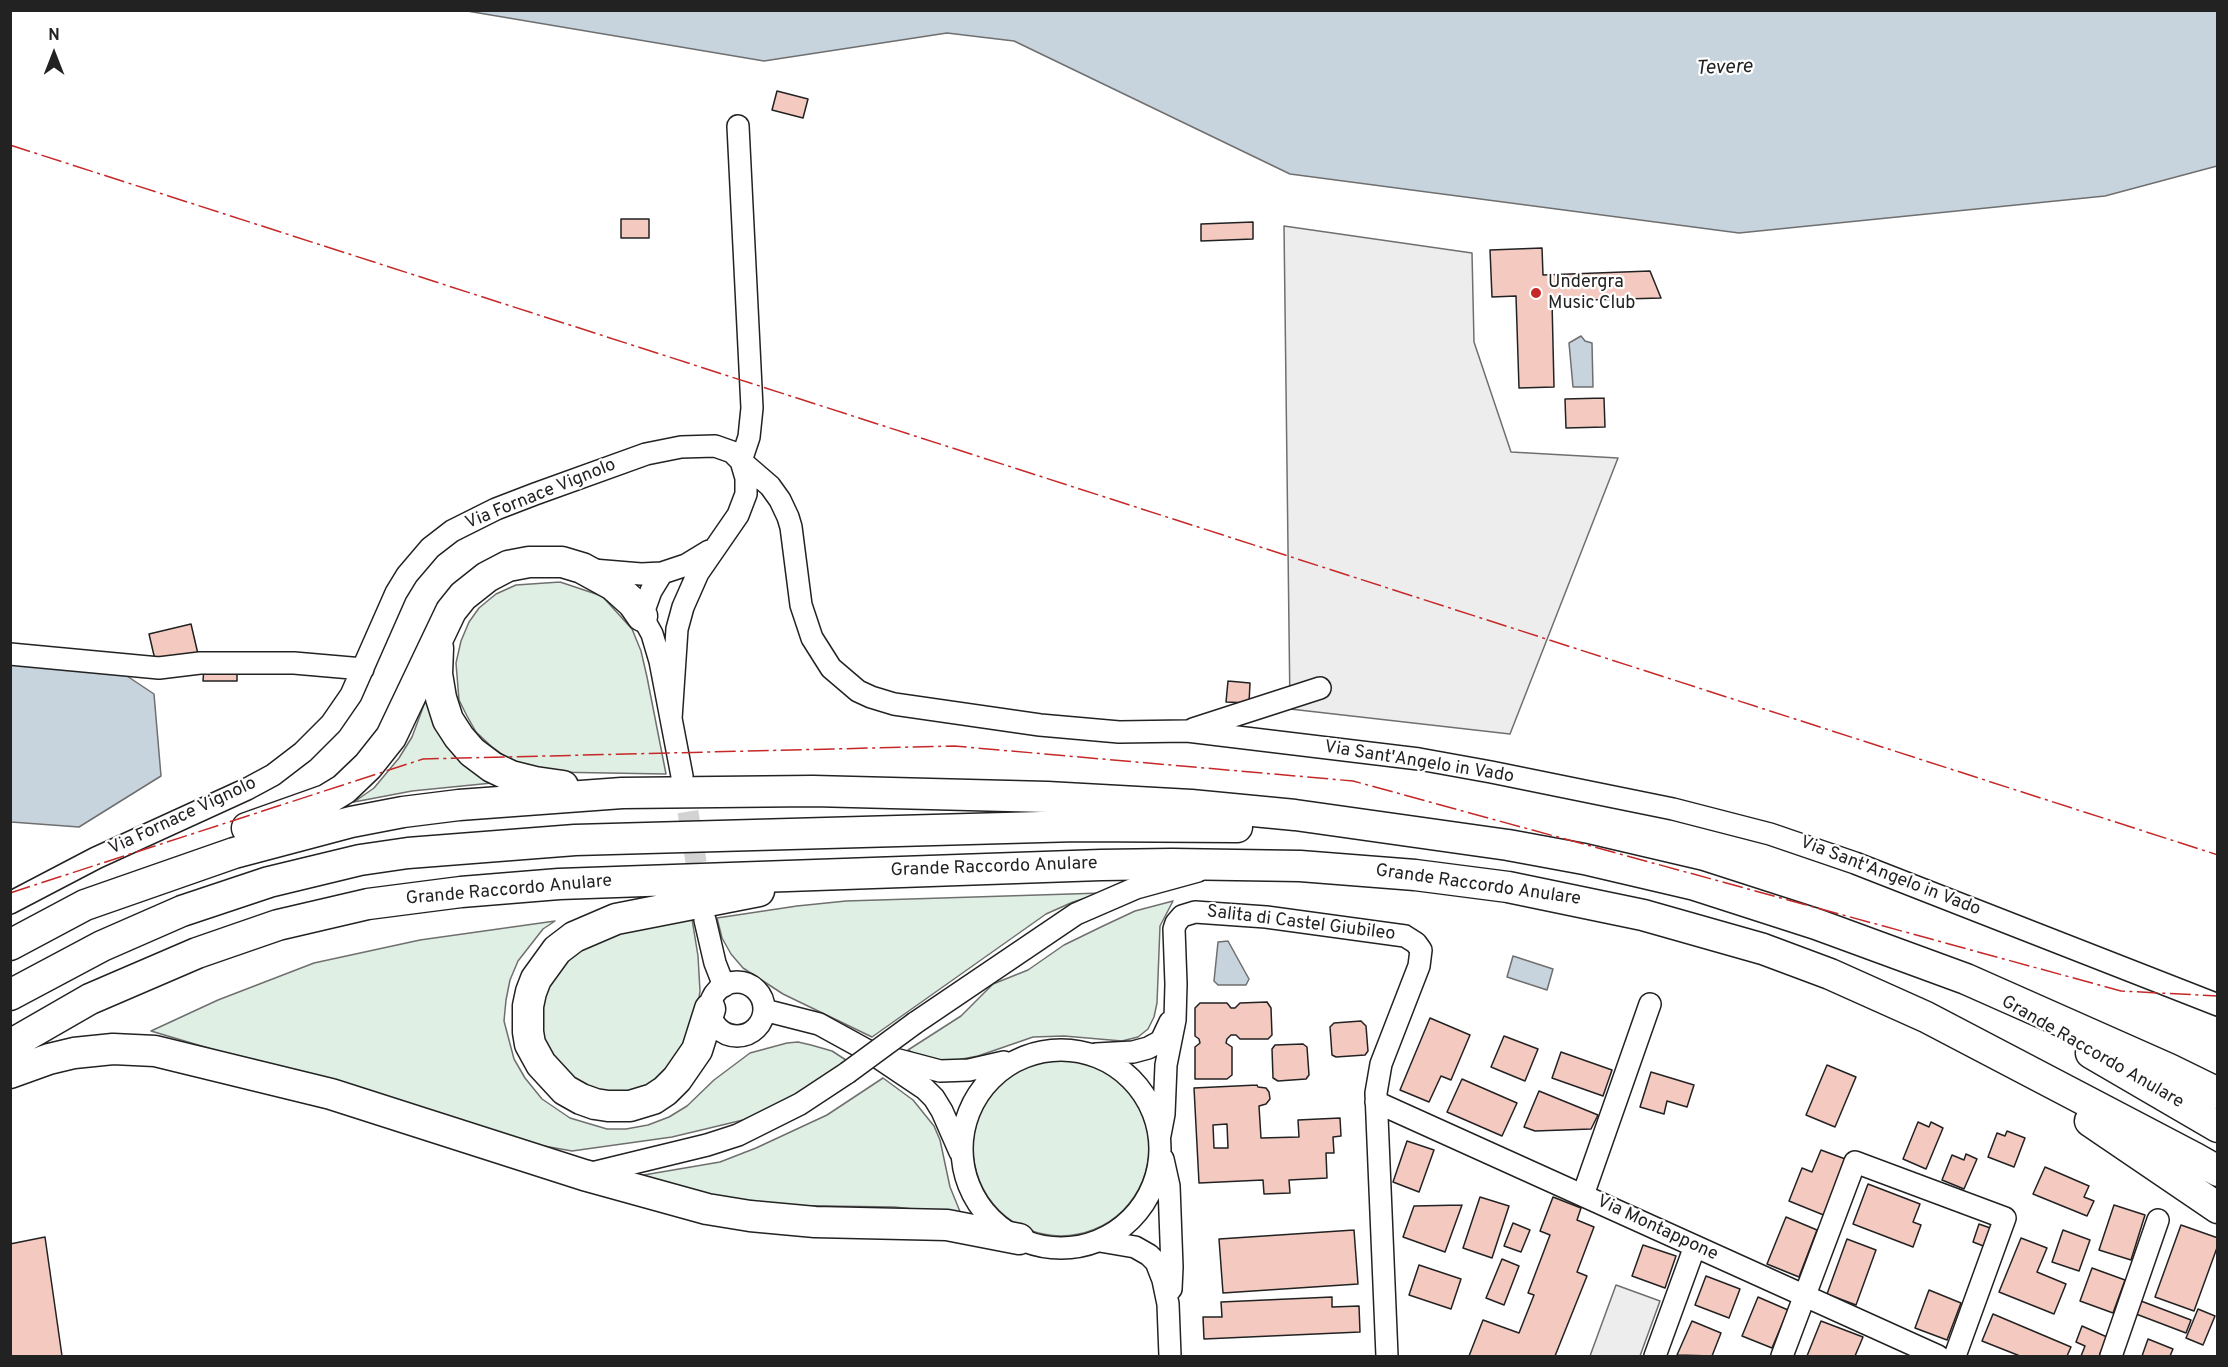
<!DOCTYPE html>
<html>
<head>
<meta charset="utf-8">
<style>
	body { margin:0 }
	#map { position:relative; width:2228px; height:1367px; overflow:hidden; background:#fff; font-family:Overpass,sans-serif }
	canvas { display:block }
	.frame { position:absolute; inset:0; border:12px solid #222; pointer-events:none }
	.north { position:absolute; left:24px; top:24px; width:60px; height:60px; -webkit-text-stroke:4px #fff; paint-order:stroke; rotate:0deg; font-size:16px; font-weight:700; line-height:24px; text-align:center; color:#222 }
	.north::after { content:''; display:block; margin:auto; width:21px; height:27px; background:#222; clip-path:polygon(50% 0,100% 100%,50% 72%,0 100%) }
</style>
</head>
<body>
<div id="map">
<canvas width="2228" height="1367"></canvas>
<div class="frame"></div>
<div class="north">N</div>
</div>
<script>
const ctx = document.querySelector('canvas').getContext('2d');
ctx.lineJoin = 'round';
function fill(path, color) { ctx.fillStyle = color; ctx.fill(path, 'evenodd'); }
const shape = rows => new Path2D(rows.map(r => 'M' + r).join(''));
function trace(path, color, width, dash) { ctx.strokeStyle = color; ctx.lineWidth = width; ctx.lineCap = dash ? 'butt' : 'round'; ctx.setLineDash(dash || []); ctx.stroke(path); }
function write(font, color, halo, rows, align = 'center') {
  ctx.font = font + ' Overpass,sans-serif'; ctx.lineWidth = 4.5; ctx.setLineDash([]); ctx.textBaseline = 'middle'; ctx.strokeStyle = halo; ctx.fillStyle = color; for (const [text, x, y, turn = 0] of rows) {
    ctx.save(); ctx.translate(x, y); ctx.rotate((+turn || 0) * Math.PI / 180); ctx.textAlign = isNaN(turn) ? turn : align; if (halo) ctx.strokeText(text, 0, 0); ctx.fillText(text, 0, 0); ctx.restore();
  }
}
const green = shape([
	[560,582,602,596,632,629,641,651,647,677,666,774,549,772,514,763,491,746,476,732,467,716,459,700,456,663,461,641,469,622,479,608,496,594,516,585,560,582],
	[431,686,502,782,412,791,354,802,374,788,399,758,412,737,431,686],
	[1102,893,1073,902,1046,914,872,1037,783,994,743,968,731,954,722,938,717,918,797,906,846,901,1102,893],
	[1173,901,1160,926,1157,1003,1154,1017,1148,1029,1138,1037,1122,1041,1064,1036,1033,1037,978,1056,952,1061,923,1059,908,1050,961,1016,993,984,1028,970,1064,945,1103,926,1135,911,1173,901],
	[692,919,698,956,700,991,695,1025,669,1076,637,1095,585,1089,544,1051,540,1039,544,988,569,955,619,932,692,919],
	[555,921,543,929,518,961,510,980,506,1000,504,1021,514,1059,525,1078,542,1099,570,1118,607,1129,626,1129,648,1125,669,1117,687,1106,714,1080,750,1053,787,1043,798,1042,811,1045,832,1051,849,1062,778,1106,743,1120,672,1137,572,1151,527,1143,151,1031,218,1000,314,963,420,940,555,921],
	'973 1148a88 88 0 1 1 176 0a88 88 0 1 1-176 0Z',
	[883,1078,913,1100,934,1126,940,1140,950,1187,961,1214,894,1207,756,1205,632,1177,720,1162,756,1148,827,1115,883,1078]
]);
const parking = shape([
	[1284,226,1472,253,1474,342,1511,452,1618,458,1510,734,1290,709,1284,226],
	[1616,1285,1660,1301,1640,1356,1590,1356,1616,1285]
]);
const water = shape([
	[467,11,2217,11,2217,166,2105,196,1739,233,1290,174,1014,41,947,33,764,61,467,11],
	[1581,336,1585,341,1592,343,1593,387,1573,387,1569,343,1581,336],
	[10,661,118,670,154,694,161,776,79,827,11,822,10,661],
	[1228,941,1249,979,1246,985,1218,985,1214,981,1218,942,1228,941],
	[1513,956,1553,969,1547,990,1507,977,1513,956]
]);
const building = shape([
	[777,91,808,99,803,118,772,110,777,91],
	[621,219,649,219,649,238,621,238,621,219],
	[1253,222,1253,239,1201,241,1201,224,1253,222],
	[1542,248,1543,275,1650,271,1661,298,1552,301,1554,387,1519,388,1516,296,1492,297,1490,250,1542,248],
	[1604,398,1605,427,1566,428,1565,399,1604,398],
	[191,624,198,654,156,664,149,634,191,624],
	[204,667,237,667,237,681,203,681,204,667],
	[1228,681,1250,683,1249,703,1226,702,1228,681],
	[1267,1002,1271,1008,1272,1035,1268,1039,1240,1039,1236,1035,1231,1035,1227,1039,1226,1043,1232,1047,1232,1075,1227,1079,1195,1079,1195,1047,1200,1043,1199,1039,1195,1036,1195,1008,1200,1003,1227,1003,1231,1008,1235,1008,1240,1003,1267,1002],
	[1430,1018,1470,1035,1451,1080,1441,1076,1429,1102,1400,1090,1430,1018],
	[1361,1021,1366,1026,1368,1051,1365,1055,1336,1057,1332,1055,1330,1027,1334,1023,1361,1021],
	[1504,1036,1538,1049,1525,1081,1491,1067,1504,1036],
	[1303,1044,1307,1047,1309,1075,1306,1079,1278,1081,1273,1078,1272,1049,1275,1045,1303,1044],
	[1561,1052,1612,1070,1603,1096,1552,1078,1561,1052],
	[1827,1065,1856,1077,1835,1127,1806,1115,1827,1065],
	[1651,1072,1694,1085,1687,1107,1667,1101,1664,1114,1640,1107,1651,1072],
	[1462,1079,1517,1103,1502,1136,1447,1112,1462,1079],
	[1257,1085,1258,1087,1266,1088,1269,1092,1270,1099,1266,1104,1259,1106,1261,1138,1299,1137,1298,1120,1340,1118,1341,1136,1333,1137,1334,1153,1326,1153,1327,1178,1289,1180,1290,1193,1264,1194,1263,1180,1199,1183,1194,1088,1257,1085],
	[1227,1124,1228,1148,1214,1148,1213,1125,1227,1124],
	[1539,1091,1598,1115,1591,1129,1535,1131,1524,1127,1539,1091],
	[1918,1122,1929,1127,1931,1122,1943,1128,1926,1169,1903,1159,1918,1122],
	[2007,1131,2025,1138,2014,1167,1988,1157,1997,1133,2005,1136,2007,1131],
	[1407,1141,1434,1150,1419,1192,1393,1182,1407,1141],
	[1821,1150,1848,1160,1826,1216,1789,1201,1802,1168,1812,1172,1821,1150],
	[1966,1154,1977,1159,1964,1189,1942,1180,1952,1155,1964,1160,1966,1154],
	[2045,1167,2089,1186,2084,1197,2094,1201,2087,1216,2033,1194,2045,1167],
	[1868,1184,1920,1204,1913,1222,1921,1225,1913,1247,1853,1224,1868,1184],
	[1480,1197,1509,1206,1492,1258,1463,1248,1480,1197],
	[1553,1197,1581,1208,1577,1220,1594,1227,1577,1272,1587,1276,1555,1356,1469,1356,1483,1320,1519,1333,1534,1295,1528,1293,1550,1235,1540,1231,1553,1197],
	[1462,1205,1445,1252,1403,1237,1414,1206,1462,1205],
	[2114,1205,2145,1215,2131,1260,2099,1250,2114,1205],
	[1786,1217,1817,1230,1799,1277,1767,1264,1786,1217],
	[1513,1223,1530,1230,1521,1252,1504,1246,1513,1223],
	[1979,1224,1993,1229,1986,1247,1973,1242,1979,1224],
	[2181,1225,2218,1238,2218,1245,2194,1311,2155,1297,2181,1225],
	[1354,1230,1358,1284,1223,1293,1219,1239,1354,1230],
	[2063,1230,2090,1240,2079,1271,2052,1262,2063,1230],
	[45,1237,62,1356,10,1356,10,1244,45,1237],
	[2021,1238,2047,1248,2037,1272,2066,1284,2054,1314,1999,1292,2021,1238],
	[1847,1239,1876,1250,1856,1305,1827,1294,1847,1239],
	[1643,1245,1676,1256,1665,1288,1632,1276,1643,1245],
	[1502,1259,1519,1266,1504,1305,1486,1298,1502,1259],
	[1419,1265,1461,1279,1451,1309,1409,1295,1419,1265],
	[2092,1268,2125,1280,2113,1313,2080,1301,2092,1268],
	[1706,1276,1740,1289,1729,1318,1695,1305,1706,1276],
	[1929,1290,1961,1303,1947,1340,1915,1328,1929,1290],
	[1332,1297,1332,1307,1359,1306,1360,1332,1204,1339,1203,1317,1222,1317,1221,1302,1332,1297],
	[1758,1297,1788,1310,1772,1348,1742,1336,1758,1297],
	[2141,1301,2191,1320,2186,1333,2136,1314,2141,1301],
	[2198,1309,2215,1316,2203,1345,2186,1338,2198,1309],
	[1993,1314,2071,1347,2067,1356,2020,1356,1982,1341,1993,1314],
	[1692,1321,1721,1333,1712,1356,1677,1355,1692,1321],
	[1821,1321,1863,1337,1855,1356,1807,1356,1821,1321],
	[2082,1326,2107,1337,2099,1356,2081,1356,2085,1346,2076,1342,2082,1326],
	[2148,1339,2173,1349,2170,1356,2142,1356,2148,1339]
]);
const minorTunnel = shape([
	[683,781,701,893]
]);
const minor = shape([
	[738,126,752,408,749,437,741,461,770,486,780,500,788,517,791,527,801,605,812,638,831,668,858,691,871,697,894,704,1040,725,1119,732,1187,731,1419,759,1491,772,1673,809,1770,834,1855,863,2218,1005],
	[593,570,641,574,662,573,686,565,709,551],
	[662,573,651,591,642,616,652,634,660,661,682,776],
	[10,654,159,668,200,663,294,663,363,669],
	[1193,729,1320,688],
	[10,903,96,858,247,789,273,775,303,752,331,724,351,695,396,593,407,575,430,548,452,531,496,509,535,494,646,454,681,447,715,446,732,452,741,461,746,478,746,494,738,515,698,573,683,607,677,629,671,719],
	[705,920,715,963,724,986],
	'710 1009a27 27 0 1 1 54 0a27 27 0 1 1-54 0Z',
	[764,1010,819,1024,870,1052,925,1089,934,1098,942,1111,960,1152],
	[915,1023,1076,914,1136,888,1198,871],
	'962 1149a99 99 0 1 1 198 0a99 99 0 1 1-198 0Z',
	[1096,1054,1133,1052,1148,1048,1161,1041,1170,1022],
	[891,1058,940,1071,969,1070,1004,1062],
	[1376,1102,1938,1356],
	[1160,1135,1164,1114,1166,1065,1175,1020,1176,984,1174,929,1176,923,1182,916,1195,912,1266,917,1405,936,1416,943,1421,950,1419,966,1381,1064,1376,1093,1387,1356],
	[1163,1159,1169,1186,1172,1267,1171,1289],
	[588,1174,707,1145,738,1135,800,1104,847,1073],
	[1583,1195,1650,1004],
	[1100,1241,1135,1247,1149,1255,1156,1262,1163,1280,1168,1304,1170,1356],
	[1655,1356,1695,1246],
	[1782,1356,1855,1162,2005,1218,1955,1356],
	[2111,1356,2158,1220]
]);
const highway = shape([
	[438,648,437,674,441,698,448,720,459,737,472,752,492,767,511,776,535,782,563,786],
	[247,828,326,800,344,789,368,766,391,737,451,611,463,596,487,577,508,566,529,562,562,562,582,568,613,585,633,603,642,616],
	[10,945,85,905,234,853,351,822,403,812,459,805,622,793,813,791,1047,797,1191,805,1295,815,1508,845,1584,859,1695,885,1816,924,1966,979,2169,1069,2218,1093],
	[10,995,102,946,182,911,269,882,360,860,408,853,575,840,1077,826,1237,827],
	[710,1009,697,1050,677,1079,665,1091,653,1099,630,1106,608,1106,595,1104,581,1099,565,1090,541,1064,530,1044,528,1032,528,1006,531,992,536,979,557,950,574,937,616,919,759,891],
	[10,1045,90,999,197,953,278,925,368,904,461,892,559,884,1101,865,1172,864,1300,866,1415,875,1508,887,1643,915,1763,949,1830,974,1926,1017,2195,1158,2218,1171],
	[2091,1053,2218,1127],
	[10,1073,49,1059,74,1053,113,1049,155,1051,331,1094,584,1175,707,1209,750,1216,815,1222,947,1225,1019,1239],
	[2090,1121,2218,1208]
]);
const minorBridge = shape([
	[847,1073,915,1023]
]);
const power = shape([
	[10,145,2218,855],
	[10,893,423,759,954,746,1353,781,2121,991,2218,996]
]);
const markers = [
	[1536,293,6,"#c62828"]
];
const poiNames = [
	["Undergra",1548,283],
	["Music Club",1548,304]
];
const streetNames = [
	["Via Fornace Vignolo",541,495,-22],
	["Via Sant'Angelo in Vado",1419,763,9],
	["Via Fornace Vignolo",183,817,-25],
	["Grande Raccordo Anulare",994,868,-2],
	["Via Sant'Angelo in Vado",1890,877,21],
	["Grande Raccordo Anulare",1478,886,8],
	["Grande Raccordo Anulare",509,891,-5],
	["Salita di Castel Giubileo",1301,924,7],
	["Grande Raccordo Anulare",2092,1053,30],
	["Via Montappone",1657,1229,25]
];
const waterNames = [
	["Tevere",1724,69,-2]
];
fill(green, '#e0efe3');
trace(green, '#6f6f6f', 1.5);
fill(parking, '#ededed');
trace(parking, '#6f6f6f', 1.5);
fill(water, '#c7d3dd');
trace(water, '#6f6f6f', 1.5);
fill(building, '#f3c9c0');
trace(building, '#222', 1.5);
trace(minorTunnel, '#d3d3d3', 21, [21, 10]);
trace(minor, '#222', 24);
trace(highway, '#222', 33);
trace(minor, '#fff', 21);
trace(highway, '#fff', 30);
trace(minorBridge, '#222', 24, []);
trace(minorBridge, '#fff', 21);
trace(power, '#c62828', 1.5, [21, 4.5, 3, 4.5]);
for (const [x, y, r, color] of markers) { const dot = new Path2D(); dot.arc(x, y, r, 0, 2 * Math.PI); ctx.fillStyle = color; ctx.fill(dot); trace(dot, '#fff', 2); }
write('18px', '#222', '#fff', poiNames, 'left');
write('18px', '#222', '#fff', streetNames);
write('italic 20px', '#222', '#fff', waterNames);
</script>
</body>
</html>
